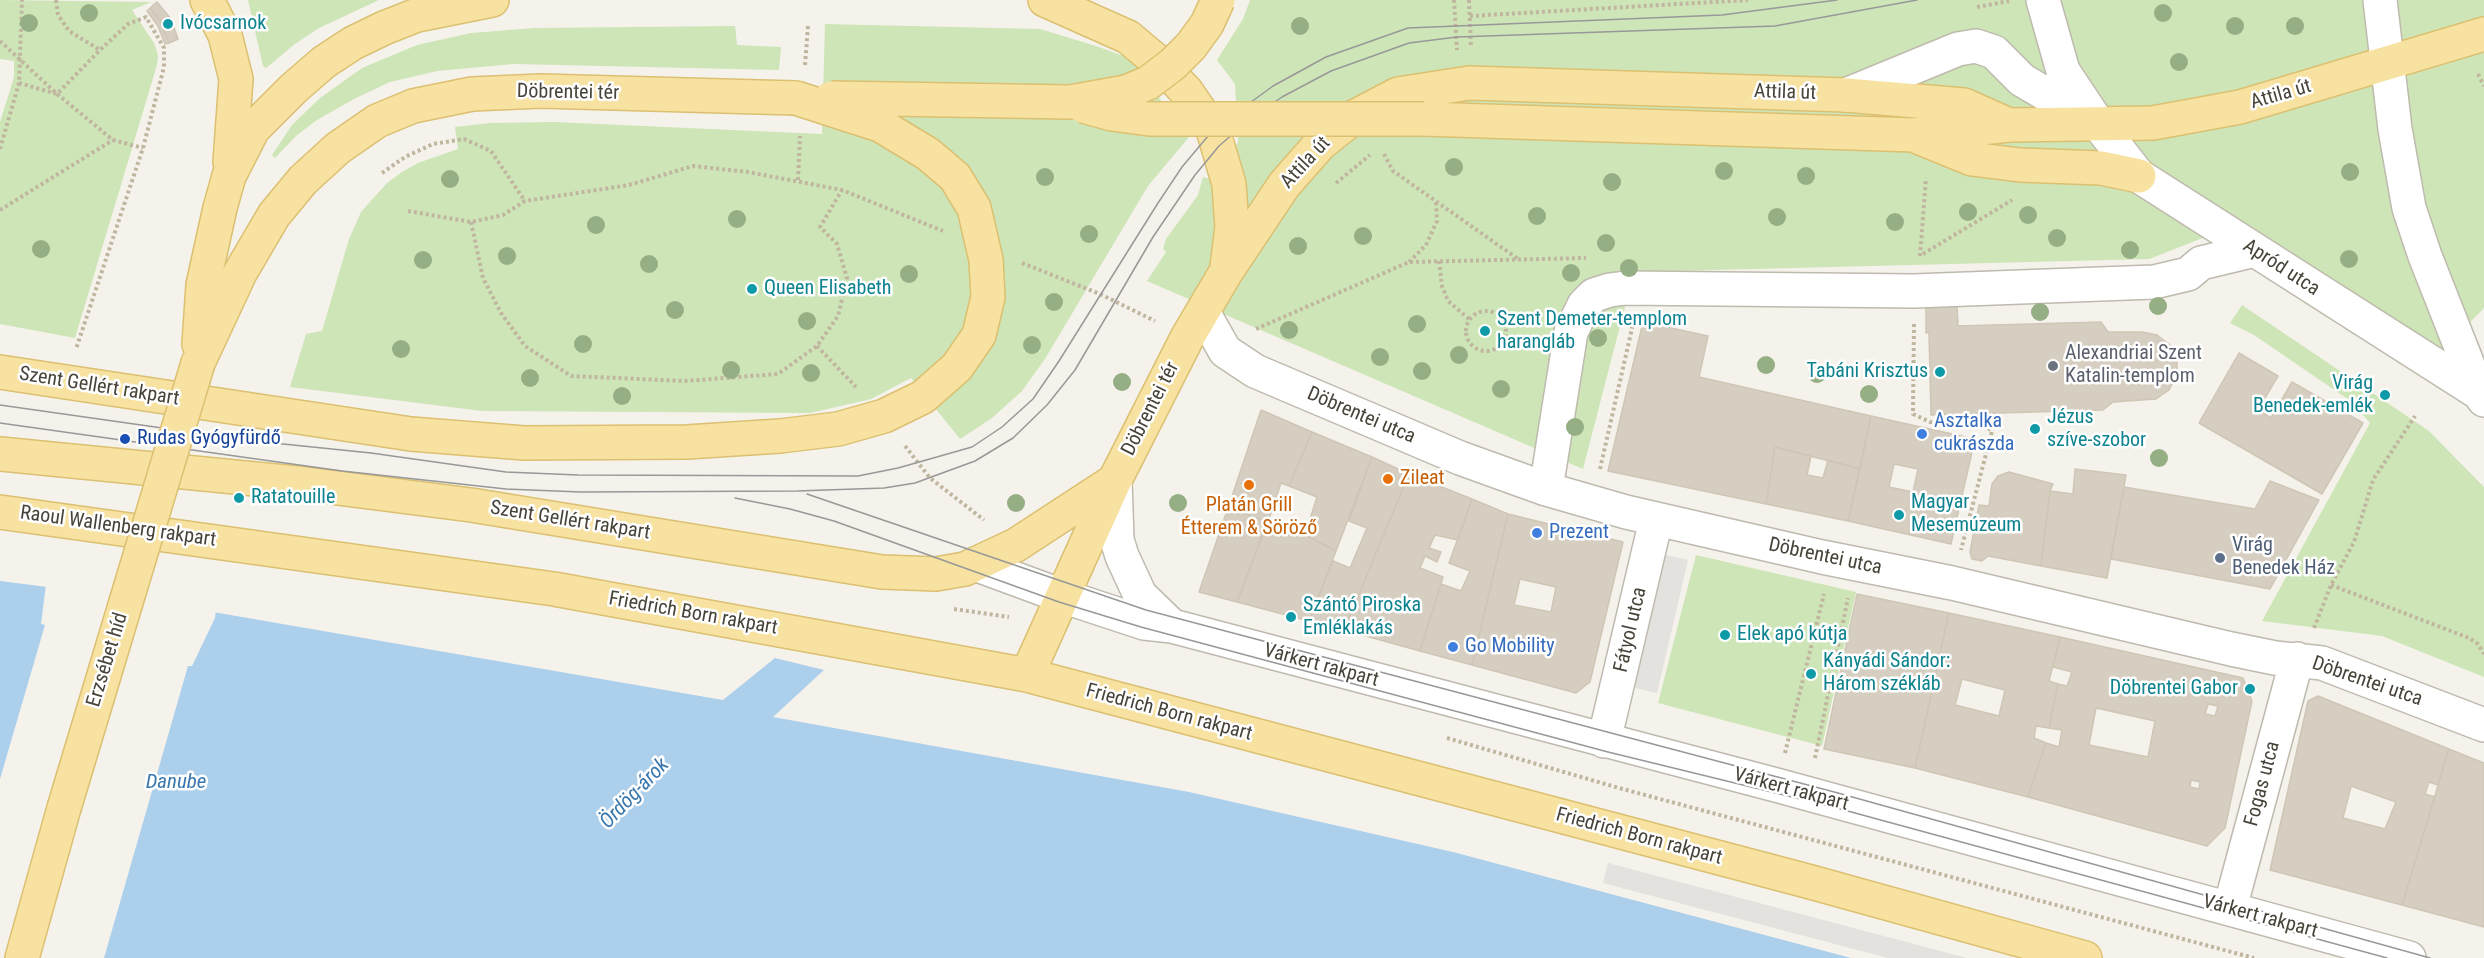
<!DOCTYPE html>
<html>
<head>
<meta charset="utf-8">
<style>
	body { margin:0 }
	canvas { display:block; background:#f4f2eb }
</style>
</head>
<body>
<canvas width="2484" height="958"></canvas>
<script>
const ctx = document.querySelector('canvas').getContext('2d');
ctx.lineJoin = 'round';
function fill(path, color) { ctx.fillStyle = color; ctx.fill(path, 'evenodd'); }
const shape = rows => new Path2D(rows.map(r => 'M' + r).join(''));
function trace(path, color, width, dash) { ctx.strokeStyle = color; ctx.lineWidth = width; ctx.lineCap = dash ? 'butt' : 'round'; ctx.setLineDash(dash || []); ctx.stroke(path); }
function write(font, color, halo, rows, align = 'center') {
  ctx.font = font + ' "Roboto Condensed",sans-serif'; ctx.lineWidth = 5; ctx.setLineDash([]); ctx.textBaseline = 'middle'; ctx.strokeStyle = halo; ctx.fillStyle = color; for (const [text, x, y, turn = 0] of rows) {
    ctx.save(); ctx.translate(x, y); ctx.rotate((+turn || 0) * Math.PI / 180); ctx.textAlign = isNaN(turn) ? turn : align; if (halo) ctx.strokeText(text, 0, 0); ctx.fillText(text, 0, 0); ctx.restore();
  }
}
const green = shape([
	[0,0,151,2,132,10,154,43,158,55,157,65,75,338,0,324,0,122,14,77,14,61,0,59],
	[248,0,379,0,319,28,295,44,266,68,263,66],
	[1250,0,2484,0,2484,308,2437,356,2236,225,2149,259,1634,272,1583,469,1147,281,1166,252,1163,249,1166,239,1198,195,1203,177,1214,180,1238,142,1235,84,1217,60,1243,19],
	[825,24,1040,29,1096,46,1129,58,1189,137,1148,186,1045,359,1022,391,992,418,960,439,911,378,871,399,810,413,482,411,290,387,306,334,322,331,349,239,361,212,387,183,402,172,418,163,458,149,455,127,490,123,554,122,822,134],
	[735,26,737,45,781,47,779,70,514,64,437,71,390,82,354,99,317,120,296,136,275,158,272,155,292,125,320,98,362,68,417,45,471,33,534,28],
	[2242,305,2429,431,2484,487,2484,677,2382,636,2262,621,2370,423,2352,402,2254,335,2230,323],
	[1696,555,1856,592,1822,746,1658,703]
]);
const parking = shape([
	[1649,551,1688,560,1657,693,1618,684],
	[1608,863,1967,958,1888,958,1603,883]
]);
const water = shape([
	[0,581,126,597,723,700,775,658,824,670,773,717,1189,792,1453,852,1851,958,0,958]
]);
const pier = shape([
	[46,584,126,594,216,610,215,618,192,666,188,666,104,958,0,958,0,779,45,625,41,624]
]);
const building = shape([
	[157,2,171,19,178,39,169,43,160,20,150,8,157,2],
	[150,8,160,20,169,43,165,44,158,26,147,11,150,8],
	[1957,304,1958,326,2101,322,2108,332,2142,332,2157,335,2170,345,2177,359,2177,375,2169,390,2156,399,2113,402,2103,410,1931,415,1929,332,1926,333,1926,306,1957,304],
	[1643,322,1708,336,1699,377,1871,416,1860,469,1775,447,1766,504,1608,471,1643,322],
	[2239,353,2278,376,2258,410,2271,418,2292,382,2363,423,2322,494,2199,423,2239,353],
	[1261,410,1312,432,1289,486,1281,483,1268,522,1228,508,1261,410],
	[1871,416,1975,439,1951,544,1848,521,1871,416],
	[1894,464,1918,469,1913,492,1889,487,1894,464],
	[1312,432,1372,457,1336,551,1305,535,1317,497,1289,486,1312,432],
	[1775,447,1811,456,1807,475,1823,478,1828,460,1860,469,1848,521,1766,504,1775,447],
	[1372,457,1409,474,1344,630,1309,621,1333,561,1350,568,1367,528,1349,521,1372,457],
	[2075,469,2126,475,2107,578,2041,566,2050,491,2073,494,2075,469],
	[2009,472,2053,484,2050,491,2041,566,1988,556,1982,561,1972,559,1970,552,1979,505,1989,506,1992,484,1998,476,2009,472],
	[1409,474,1472,499,1458,540,1435,535,1429,548,1441,552,1437,562,1425,556,1420,568,1443,577,1420,651,1344,630,1409,474],
	[2270,481,2319,500,2270,589,2111,559,2124,487,2255,509,2270,481],
	[1472,499,1508,514,1472,665,1420,651,1441,584,1461,591,1470,571,1449,563,1472,499],
	[1228,508,1268,522,1237,602,1199,592,1228,508],
	[1508,514,1623,542,1590,682,1576,693,1472,665,1508,514],
	[1520,579,1556,587,1551,612,1514,605,1520,579],
	[1264,530,1283,534,1305,535,1336,551,1309,621,1237,602,1264,530],
	[1857,594,1949,613,1915,768,1824,749,1857,594],
	[1949,613,2060,637,2049,681,2058,684,2049,728,2036,726,2034,738,2046,743,2028,797,1915,768,1949,613],
	[1962,679,2005,690,1999,716,1955,705,1962,679],
	[2060,637,2243,678,2252,701,2225,828,2207,846,2028,797,2046,743,2059,747,2062,730,2049,728,2058,684,2067,686,2072,672,2053,667,2060,637],
	[2208,704,2218,706,2215,716,2205,714,2208,704],
	[2096,708,2155,721,2148,757,2089,745,2096,708],
	[2191,780,2200,782,2199,789,2190,787,2191,780],
	[2318,696,2449,749,2438,785,2429,782,2425,794,2435,797,2402,905,2270,870,2308,701,2318,696],
	[2351,786,2396,802,2385,829,2343,818,2351,786],
	[2449,749,2484,763,2484,927,2402,905,2449,749]
]);
const path = shape([
	[56,0,58,15,69,31,100,50],
	[1454,0,1457,50],
	[1469,0,1471,47],
	[1977,7,2009,1],
	[1470,16,1748,0],
	[0,41,57,94,113,140,143,148],
	[805,65,808,26],
	[2478,74,2484,86],
	[19,83,57,94,100,50,128,24,146,17,164,48,164,67,143,148,76,349],
	[0,149,19,83,22,0],
	[1384,154,1393,171,1518,259],
	[382,173,405,157,433,144,464,139,491,151,525,201],
	[798,180,800,136],
	[1336,183,1370,155],
	[0,210,113,140],
	[408,211,471,222,503,215,525,201,629,185,693,166,748,172,842,190,943,231],
	[471,222,483,278,501,313,525,346,571,376,685,381,778,374,817,346,838,316,847,278,837,244,820,227,842,190],
	[1923,254,2012,200],
	[1920,256,1926,178],
	[1439,261,1442,286,1448,301,1469,319],
	[1409,262,1426,245,1437,221,1436,202],
	[1022,263,1100,294,1155,321],
	'1466 331a20 20 0 1 1 40 0a20 20 0 1 1-40 0Z',
	[1914,324,1913,414,1930,422,1984,425,1992,431,1961,550],
	[1256,329,1409,262,1586,258],
	[817,346,856,387],
	[905,446,930,478,984,520],
	[1600,469,1633,324],
	[2331,585,2469,638,2478,644,2484,654],
	[954,609,1009,617],
	[2314,628,2331,585,2354,542,2373,480,2415,416],
	[1447,738,1619,788,2254,958],
	[1785,753,1824,594],
	[1815,758,1848,598]
]);
const minor = shape([
	[2043,0,2063,71,2099,125,2139,176,2479,393,2484,400],
	[2380,0,2395,129,2409,208,2425,256,2479,393],
	[1846,95,1958,49,1976,46,1994,52,2022,80,2092,121],
	[1203,312,1225,351,1255,371,1460,458,1546,489,1626,512,1822,557,1952,583,2231,649,2275,658,2322,663,2484,725],
	[1115,480,1117,540,1122,556,1140,595,1172,626],
	[1546,489,1571,332,1584,305,1594,295,1610,290,1625,288,1914,291,2154,282,2188,274,2201,263,2255,250],
	[975,564,1062,596,1144,623,1172,626,1776,785,2409,958],
	[1604,741,1656,520],
	[2230,908,2297,659]
]);
const major = shape([
	[207,0,225,35,236,79,230,162],
	[1045,0,1128,37,1159,63,1186,91,1213,130,1229,184,1232,227,1227,267],
	[1424,119,1914,135,2009,125],
	[1918,137,1972,159,2020,165,2101,168,2139,176],
	[199,344,203,285,220,208,229,176,253,129,294,88,324,62,353,43,384,28,417,15,492,0],
	[198,363,240,273,274,215,303,180,338,148,377,121,413,106,472,94,541,91,796,98],
	[0,372,411,434,524,443,687,442,780,436],
	[0,454,306,484,471,505,882,572,936,574,965,569,1016,545,1114,481],
	[0,512,554,589,1027,675,1807,881,2085,958],
	[1027,675,1115,480,1187,338,1226,272,1284,185,1320,144,1354,117,1398,94,1469,83,1846,95,1964,105,2009,125,2153,123,2240,107,2484,34],
	[22,958,64,808]
]);
const tram = shape([
	[0,405,254,441,371,453,506,472,578,475,858,476,898,468,972,447,1002,427,1033,399,1059,361,1158,203,1182,167,1213,130,1273,86,1326,57,1408,28,1722,15,1837,0],
	[0,423,342,471,506,489,580,492,797,491,884,488,915,483,975,461,1013,438,1047,405,1075,370,1153,237,1195,175,1219,146,1249,120,1282,97,1331,71,1409,43,1457,37,1775,26,1917,0],
	[807,494,1146,610,1838,793,2430,958],
	[735,498,790,509,834,521,1059,602,1141,627,1608,752,1833,807,2387,958]
]);
const majorBridge = shape([
	[831,98,1070,102,1126,92,1148,83,1173,64,1191,46,1207,24,1218,0],
	[1083,106,1112,114,1149,119,1424,119],
	[780,436,838,429,884,416,923,397,957,367,979,335,988,297,986,260,974,208,955,177,928,154,880,125,796,98],
	[64,808,198,363]
]);
const trees = [
	[89,13],
	[2163,13],
	[29,23],
	[1300,26],
	[2235,26],
	[2295,26],
	[2179,62],
	[1454,167],
	[1724,171],
	[2350,172],
	[1806,176],
	[1045,177],
	[450,179],
	[1612,182],
	[1968,212],
	[2028,215],
	[1537,216],
	[1777,217],
	[737,219],
	[1895,222],
	[596,225],
	[1089,234],
	[1363,236],
	[2057,238],
	[1606,243],
	[1298,246],
	[41,249],
	[2130,250],
	[507,256],
	[2349,259],
	[423,260],
	[649,264],
	[1629,268],
	[1571,273],
	[909,274],
	[1054,302],
	[2158,306],
	[675,310],
	[2040,312],
	[807,321],
	[1417,324],
	[1289,330],
	[1598,338],
	[583,344],
	[1032,345],
	[401,349],
	[1459,355],
	[1380,357],
	[1766,365],
	[731,370],
	[1422,371],
	[811,373],
	[1817,374],
	[530,378],
	[1122,382],
	[1501,389],
	[1869,394],
	[622,396],
	[1575,427],
	[2159,458],
	[1016,503],
	[1178,503]
];
const markers = [
	[168,24,6,"#0f9aa8"],
	[752,289,6,"#0f9aa8"],
	[1485,331,6,"#0f9aa8"],
	[2053,366,6,"#6b7280"],
	[1940,372,6,"#0f9aa8"],
	[2385,395,6,"#0f9aa8"],
	[2035,429,6,"#0f9aa8"],
	[1922,434,6,"#3f7fe0"],
	[125,439,6,"#1a4fb4"],
	[1388,479,6,"#e8710a"],
	[1249,485,6,"#e8710a"],
	[239,498,6,"#0f9aa8"],
	[1899,515,6,"#0f9aa8"],
	[1537,533,6,"#3f7fe0"],
	[2220,558,6,"#5c6f8a"],
	[1291,617,6,"#0f9aa8"],
	[1725,635,6,"#0f9aa8"],
	[1453,647,6,"#3f7fe0"],
	[1811,674,6,"#0f9aa8"],
	[2250,689,6,"#0f9aa8"]
];
const cultureNames = [
	["Ivócsarnok",180,24],
	["Queen Elisabeth",764,289],
	["Szent Demeter-templom",1497,320],
	["harangláb",1497,343],
	["Tabáni Krisztus",1928,372,"right"],
	["Virág",2373,384,"right"],
	["Benedek-emlék",2373,407,"right"],
	["Jézus",2047,418],
	["szíve-szobor",2047,441],
	["Ratatouille",251,498],
	["Magyar",1911,503],
	["Mesemúzeum",1911,526],
	["Szántó Piroska",1303,606],
	["Emléklakás",1303,629],
	["Elek apó kútja",1737,635],
	["Kányádi Sándor:",1823,662],
	["Három székláb",1823,685],
	["Döbrentei Gabor",2238,689,"right"]
];
const streetNames = [
	["Döbrentei tér",568,93,1],
	["Attila út",1785,93,2],
	["Attila út",2281,95,-16],
	["Attila út",1306,163,-47],
	["Apród utca",2281,268,33],
	["Szent Gellért rakpart",99,387,9],
	["Döbrentei tér",1151,409,-63],
	["Döbrentei utca",1361,416,23],
	["Szent Gellért rakpart",570,521,9],
	["Raoul Wallenberg rakpart",118,527,8],
	["Döbrentei utca",1825,557,12],
	["Friedrich Born rakpart",693,614,10],
	["Fátyol utca",1631,630,-77],
	["Erzsébet híd",108,660,-73],
	["Várkert rakpart",1321,666,15],
	["Döbrentei utca",2367,682,19],
	["Friedrich Born rakpart",1169,713,15],
	["Fogas utca",2263,784,-75],
	["Várkert rakpart",1791,790,15],
	["Friedrich Born rakpart",1639,837,15],
	["Várkert rakpart",2260,917,15]
];
const worshipNames = [
	["Alexandriai Szent",2065,354],
	["Katalin-templom",2065,377]
];
const shopNames = [
	["Asztalka",1934,422],
	["cukrászda",1934,445],
	["Prezent",1549,533],
	["Go Mobility",1465,647]
];
const transitNames = [
	["Rudas Gyógyfürdő",137,439]
];
const foodNames = [
	["Zileat",1400,479],
	["Platán Grill",1249,506,"center"],
	["Étterem & Söröző",1249,529,"center"]
];
const serviceNames = [
	["Virág",2232,546],
	["Benedek Ház",2232,569]
];
const waterNames = [
	["Danube",176,783],
	["Ördög-árok",635,794,-46]
];
fill(green, '#cee5b7');
fill(parking, '#e3e2df');
fill(water, '#accfec');
fill(pier, '#f4f2eb');
fill(building, '#d5cec1');
trace(building, '#cfc6b5', 1.5);
trace(minor, '#bfbaae', 36);
trace(major, '#dcc071', 36);
trace(path, '#c0b6a0', 4, [3, 3]);
trace(minor, '#fff', 33);
trace(major, '#f7e2a1', 33);
trace(tram, '#989898', 1.5);
trace(majorBridge, '#dcc071', 36, []);
trace(majorBridge, '#f7e2a1', 33);
ctx.fillStyle = '#95ae84';
for (const [x, y] of trees) { ctx.beginPath(); ctx.arc(x, y, 9, 0, 2 * Math.PI); ctx.fill(); }
for (const [x, y, r, color] of markers) { const dot = new Path2D(); dot.arc(x, y, r, 0, 2 * Math.PI); ctx.fillStyle = color; ctx.fill(dot); trace(dot, '#fff', 2); }
write('20px', '#0d838f', '#fff', cultureNames, 'left');
write('20px', '#484339', '#fff', streetNames);
write('20px', '#5b616d', '#fff', worshipNames, 'left');
write('20px', '#366cbe', '#fff', shopNames, 'left');
write('20px', '#164399', '#fff', transitNames, 'left');
write('20px', '#c56008', '#fff', foodNames, 'left');
write('20px', '#4e5e75', '#fff', serviceNames, 'left');
write('italic 21px', '#3977ad', '#fff', waterNames);
</script>
</body>
</html>
